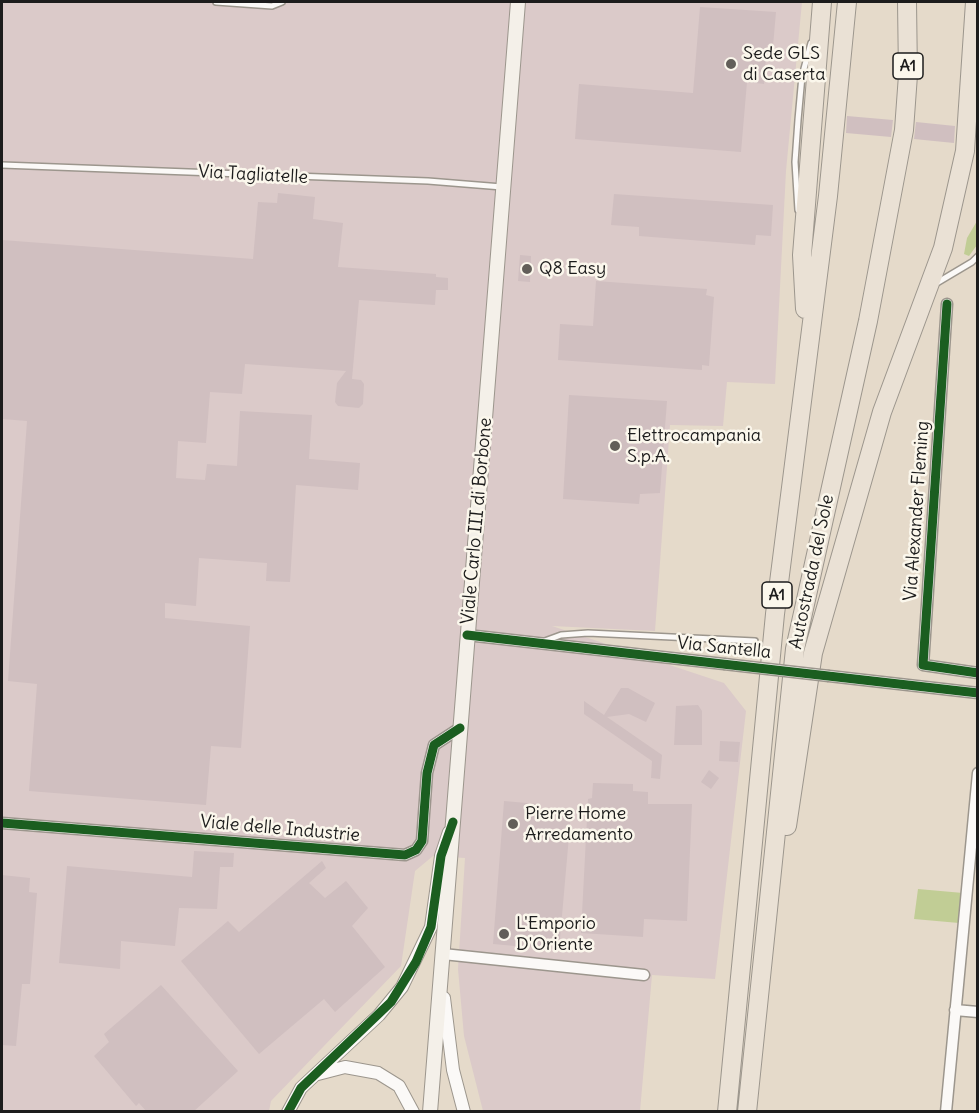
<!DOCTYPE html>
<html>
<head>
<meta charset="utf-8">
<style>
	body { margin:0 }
	#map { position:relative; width:979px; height:1113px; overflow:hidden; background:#e5daca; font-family:Delius,sans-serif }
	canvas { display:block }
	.frame { position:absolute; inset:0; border:3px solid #1c1c1c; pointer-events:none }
</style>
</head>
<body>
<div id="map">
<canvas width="979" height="1113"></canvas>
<div class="frame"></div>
</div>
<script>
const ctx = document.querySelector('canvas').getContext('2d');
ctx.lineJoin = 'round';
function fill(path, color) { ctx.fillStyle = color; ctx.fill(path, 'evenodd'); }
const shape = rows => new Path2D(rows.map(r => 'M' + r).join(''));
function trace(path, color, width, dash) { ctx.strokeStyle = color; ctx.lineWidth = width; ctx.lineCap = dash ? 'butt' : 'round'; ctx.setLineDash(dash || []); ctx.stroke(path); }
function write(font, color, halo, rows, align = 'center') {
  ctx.font = font + ' Delius,sans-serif'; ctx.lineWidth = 5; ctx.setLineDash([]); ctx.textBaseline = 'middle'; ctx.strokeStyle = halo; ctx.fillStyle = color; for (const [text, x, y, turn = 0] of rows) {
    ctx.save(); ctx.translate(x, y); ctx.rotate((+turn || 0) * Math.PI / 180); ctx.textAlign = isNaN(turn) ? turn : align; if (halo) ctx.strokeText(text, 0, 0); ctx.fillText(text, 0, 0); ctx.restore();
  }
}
const industrial = shape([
	[2,2,802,2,786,171,775,384,727,382,723,426,670,425,655,631,552,626,724,683,746,711,715,979,652,975,640,1111,483,1111,464,1036,458,969,465,858,433,856,415,871,401,966,271,1101,269,1111,2,1112]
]);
const green = shape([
	[977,221,977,245,969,256,964,254,967,238],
	[918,889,963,893,959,923,914,919]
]);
const building = shape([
	[700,7,776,12,773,46,767,45,764,84,747,82,741,152,575,139,579,84,693,93],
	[847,116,893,120,891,137,846,133],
	[916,122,955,126,954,143,914,139],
	[278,193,315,197,313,219,343,223,338,267,436,274,436,277,448,278,448,290,436,290,435,305,359,300,352,379,361,380,364,384,363,404,359,408,338,406,335,402,337,383,346,371,245,364,242,394,210,392,206,443,178,441,176,478,205,480,207,464,237,466,240,411,312,415,309,459,360,463,358,490,296,485,290,582,266,581,267,563,199,558,196,606,165,603,165,618,250,626,241,748,211,746,206,805,29,791,37,684,8,681,27,421,2,419,2,240,253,259,258,202,277,203],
	[614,194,773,205,771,236,756,235,755,245,639,236,639,227,611,225],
	[520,255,531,256,530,282,518,281],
	[596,281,707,289,706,295,714,297,709,366,702,365,702,370,558,360,560,324,593,326],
	[569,395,667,401,660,493,640,494,639,504,563,499],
	[621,688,628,688,655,703,646,722,629,714,607,717,662,755,660,779,651,778,652,761,584,714,584,701,604,715],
	[698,705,702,711,702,745,674,745,676,706],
	[720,741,740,742,738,762,719,761],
	[709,770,719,778,711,789,701,782],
	[593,783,633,784,633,791,648,792,648,804,692,804,687,921,644,919,643,937,581,933,588,799,592,798],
	[504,801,538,804,539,811,571,813,559,950,493,944],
	[194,851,234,853,233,867,220,867,217,909,179,908,175,946,121,941,120,969,59,963,67,866,192,877],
	[322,861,326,868,309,883,325,898,346,881,368,908,352,926,385,967,335,1012,324,999,259,1054,181,961,228,921,239,932],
	[2,875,30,878,29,892,37,893,30,984,22,984,16,1046,2,1045],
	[161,985,238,1071,193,1112,147,1112,139,1103,136,1106,94,1056,109,1042,104,1034]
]);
const service = shape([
	[216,2,272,6,282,2],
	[2,165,428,181,502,187],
	[798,210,795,162,798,120,802,76,811,43],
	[935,284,972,262,978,256],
	[542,642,561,635,588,633,755,641]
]);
const minor = shape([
	[947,304,923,665,978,673],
	[467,635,724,664],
	[829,676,978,693],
	[2,823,405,855,416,850,422,841,427,773,434,745,460,728],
	[443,954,644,975],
	[955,1010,978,1012],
	[946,1112,978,773]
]);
const tertiary = shape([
	[444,998,453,1070,464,1112],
	[318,1074,345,1067,378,1073,399,1086,413,1112],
	[288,1112,301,1088,379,1015,402,987,431,927,441,856,449,832]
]);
const secondary = shape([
	[430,1112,518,2]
]);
const motorway = shape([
	[805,309,802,255,822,2],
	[787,826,813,653,882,412,943,248,965,151,975,2],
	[727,1112,775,614,828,196,847,2],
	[747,1112,795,649,868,321,904,130,908,75,907,2]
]);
const minorBridge = shape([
	[724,664,829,676]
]);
const cycleway = shape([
	[947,304,923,665,978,673],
	[467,635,978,693],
	[2,823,405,855,416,850,422,841,427,773,434,745,460,728],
	[288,1112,301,1088,391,1002,416,962,431,927,441,856,453,822]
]);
const markers = [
	[731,64,6,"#625e59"],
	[527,269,6,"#625e59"],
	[615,446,6,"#625e59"],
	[513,824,6,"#625e59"],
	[504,934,6,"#625e59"]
];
const shields = [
	[908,66,30],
	[777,595,30]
];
const shieldNames = [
	["A1",908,66],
	["A1",777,595]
];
const poiNames = [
	["Sede GLS",743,54],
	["di Caserta",743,75],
	["Q8 Easy",539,269],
	["Elettrocampania",627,436],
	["S.p.A.",627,457],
	["Pierre Home",525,814],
	["Arredamento",525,835],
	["L'Emporio",516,924],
	["D'Oriente",516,945]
];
const streetNames = [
	["Via Tagliatelle",253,175,3],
	["Via Alexander Fleming",917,511,-86],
	["Viale Carlo III di Borbone",477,521,-85],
	["Autostrada del Sole",812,572,-78],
	["Via Santella",724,648,6],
	["Viale delle Industrie",280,829,5]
];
fill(industrial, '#dbcac9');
fill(green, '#c1cd95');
fill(building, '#d0bfc0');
trace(service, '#9c968d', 8);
trace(minor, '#9c968d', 13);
trace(tertiary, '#9c968d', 14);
trace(secondary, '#9c968d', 16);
trace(motorway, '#9c968d', 20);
trace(service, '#fbf9f7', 5);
trace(minor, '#fbf9f7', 10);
trace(tertiary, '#fbf9f7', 12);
trace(secondary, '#f4f0e9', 14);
trace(motorway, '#eae1d5', 18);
trace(minorBridge, '#9c968d', 13, []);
trace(minorBridge, '#fbf9f7', 10);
trace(cycleway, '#1b5e20', 9);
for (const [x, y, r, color] of markers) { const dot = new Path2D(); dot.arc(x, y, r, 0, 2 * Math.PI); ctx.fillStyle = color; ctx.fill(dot); trace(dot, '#fbf7ec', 2); }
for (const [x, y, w] of shields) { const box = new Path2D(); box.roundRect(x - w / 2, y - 13, w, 26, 4.5); ctx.fillStyle = '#fbf7ec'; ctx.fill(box); trace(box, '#1c1c1c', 1.5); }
write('bold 16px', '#1c1c1c', null, shieldNames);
write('18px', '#1c1c1c', '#fbf7ec', poiNames, 'left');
write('18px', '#1c1c1c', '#fbf7ec', streetNames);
</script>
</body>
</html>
